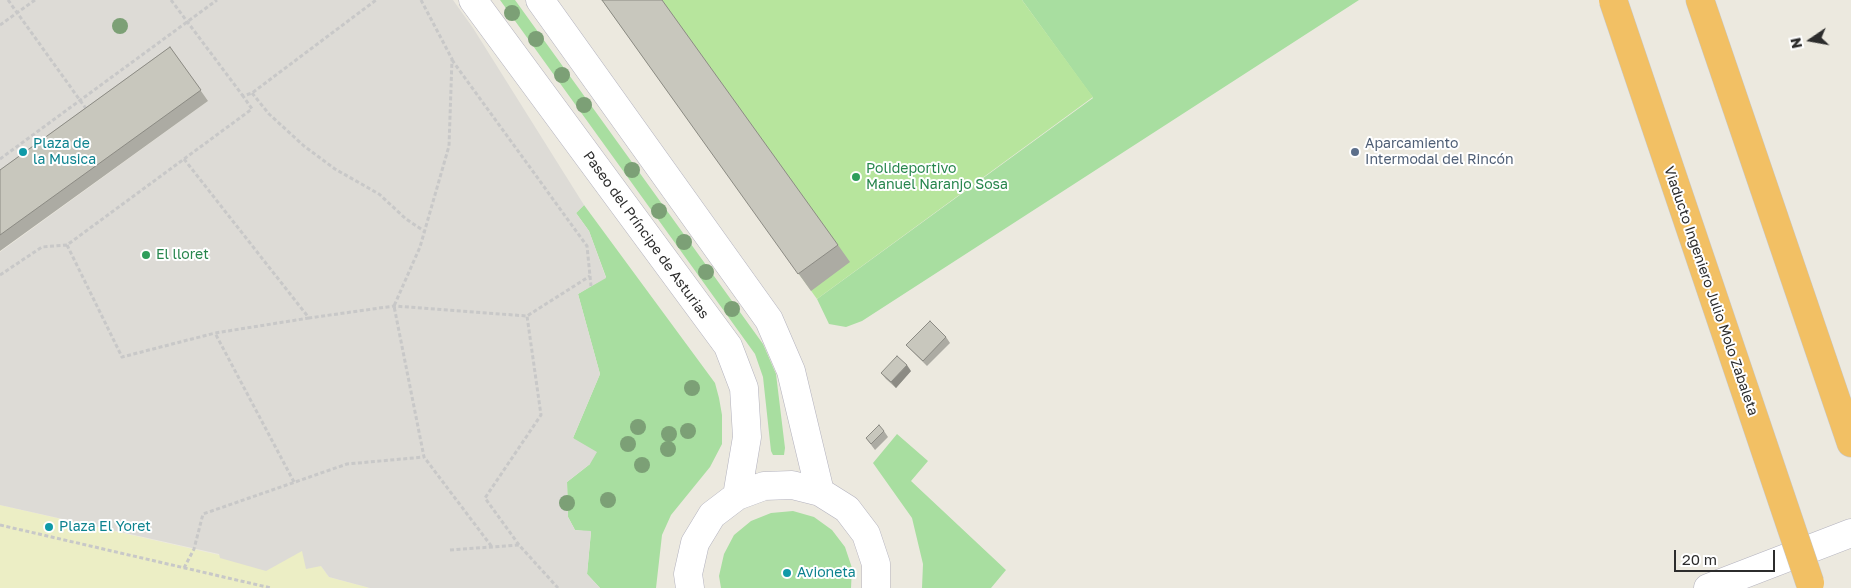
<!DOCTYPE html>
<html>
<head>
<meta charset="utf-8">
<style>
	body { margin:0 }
	#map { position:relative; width:1851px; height:588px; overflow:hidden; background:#ece9df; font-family:"Golos Text",sans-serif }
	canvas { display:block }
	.north { position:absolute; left:1786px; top:15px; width:50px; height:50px; -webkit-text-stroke:4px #fff; paint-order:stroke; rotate:258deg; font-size:14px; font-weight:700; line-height:20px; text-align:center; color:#2c2c2c }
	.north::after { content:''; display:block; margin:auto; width:18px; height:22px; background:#2c2c2c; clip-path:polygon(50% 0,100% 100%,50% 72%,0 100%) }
	.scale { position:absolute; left:1674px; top:550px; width:101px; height:22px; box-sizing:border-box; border:2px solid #2c2c2c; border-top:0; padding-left:6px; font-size:15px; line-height:18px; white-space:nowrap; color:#2c2c2c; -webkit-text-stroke:4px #fff; paint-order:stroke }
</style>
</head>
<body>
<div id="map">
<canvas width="1851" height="588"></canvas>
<div class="north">N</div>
<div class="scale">20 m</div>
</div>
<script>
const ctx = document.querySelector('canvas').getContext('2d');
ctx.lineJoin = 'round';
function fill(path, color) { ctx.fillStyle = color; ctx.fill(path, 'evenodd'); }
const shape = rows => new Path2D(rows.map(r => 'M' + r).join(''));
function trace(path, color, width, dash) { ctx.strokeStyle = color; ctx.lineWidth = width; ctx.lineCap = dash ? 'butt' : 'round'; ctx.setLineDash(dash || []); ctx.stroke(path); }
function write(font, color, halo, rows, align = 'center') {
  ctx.font = font + ' "Golos Text",sans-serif'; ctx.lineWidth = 4; ctx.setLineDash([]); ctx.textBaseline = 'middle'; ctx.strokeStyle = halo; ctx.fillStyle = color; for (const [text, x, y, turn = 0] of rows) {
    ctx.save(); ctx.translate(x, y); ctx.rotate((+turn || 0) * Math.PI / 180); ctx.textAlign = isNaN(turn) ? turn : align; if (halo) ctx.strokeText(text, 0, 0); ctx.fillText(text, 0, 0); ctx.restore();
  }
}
const green = shape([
	[500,0,515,0,763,344,776,374,785,448,784,455,773,455,771,451,763,377,755,354],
	[1022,0,1359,0,862,321,846,327,829,324,817,299,1093,98],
	[584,205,715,383,719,398,722,415,722,444,710,467,671,515,662,535,656,588,600,588,587,574,591,532,575,530,568,517,567,482,590,464,573,438,600,374,578,294,606,277,589,231,576,213],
	[897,434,928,461,911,481,1006,570,991,588,922,588,923,564,912,518,873,463],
	[793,511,814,517,832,530,845,547,852,568,851,588,721,588,719,576,724,554,734,535,751,521,771,513]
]);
const sand = shape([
	[0,505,219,555,302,551,321,566,329,577,370,588,0,588]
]);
const pitch = shape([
	[602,0,1022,0,1093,97,817,299]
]);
const plaza = shape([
	[0,0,453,0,473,28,584,205,576,213,589,231,606,278,578,294,600,374,573,438,597,452,590,464,567,482,568,517,575,530,591,531,587,574,600,588,370,588,329,577,321,566,306,569,302,551,266,571,220,558,219,554,0,505,0,252,208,101,0,186]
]);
const path = shape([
	[8,0,87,110],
	[171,0,243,96],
	[421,0,452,59,449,146,420,247,394,306,424,457,492,547],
	[0,25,35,0],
	[452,60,587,246,591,286],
	[252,93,269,114,304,146,335,169,379,194,406,219,424,231],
	[0,159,217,0],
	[184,159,309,318,394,306,527,316,590,276],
	[67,245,122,357,215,333],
	[0,275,42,247,67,245,252,109,243,96,252,93,376,0],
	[294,482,215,333,309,318],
	[0,525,271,588],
	[519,545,485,498,541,415,527,316],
	[450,550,519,545,558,588],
	[184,568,194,549,203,514,347,464,424,457]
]);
const street = shape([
	[1708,588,1851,533]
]);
const secondary = shape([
	[473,0,728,346,744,388,747,437,737,496],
	[540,0,769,320,791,371,820,492],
	[690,588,688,574,695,543,712,515,737,496,764,486,792,485,820,492,847,509,866,534,876,564,876,588]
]);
const highway = shape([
	[1700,0,1851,443]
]);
const highwayBridge = shape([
	[1613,0,1810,583]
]);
const trees = [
	[512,13],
	[120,26],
	[536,39],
	[562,75],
	[584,105],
	[632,170],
	[659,211],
	[684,242],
	[706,272],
	[732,309],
	[692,388],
	[638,427],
	[688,431],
	[669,434],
	[628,444],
	[668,449],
	[642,465],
	[608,500],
	[567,503]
];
const wall = shape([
	[602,0,838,245,850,262,811,291],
	[170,47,208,101,0,251,0,170],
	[946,337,950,343,927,366,906,345],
	[911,371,896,388,886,379,881,373],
	[884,431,888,437,875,450,866,438]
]);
const shadedWall = shape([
	[907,365,911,371,896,388,891,382]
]);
const building = shape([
	[602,0,662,0,838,245,798,274,602,0],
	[170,47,201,90,0,235,0,170,170,47],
	[930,321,946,337,923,361,906,345,930,321],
	[897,356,907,365,891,382,881,373,897,356],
	[879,425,884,431,871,444,866,438,879,425]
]);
const markers = [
	[23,152,5,"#0f9aa8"],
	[1355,152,5,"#5c6f8a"],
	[856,177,5,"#2e9e5b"],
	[146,255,5,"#2e9e5b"],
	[49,527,5,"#0f9aa8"],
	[787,573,5,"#0f9aa8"]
];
const cultureNames = [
	["Plaza de",33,144],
	["la Musica",33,160],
	["Plaza El Yoret",59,527],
	["Avioneta",797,573]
];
const serviceNames = [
	["Aparcamiento",1365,144],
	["Intermodal del Rincón",1365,160]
];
const leisureNames = [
	["Polideportivo",866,169],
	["Manuel Naranjo Sosa",866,185],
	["El lloret",156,255]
];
const streetNames = [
	["Paseo del Príncipe de Asturias",646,235,54],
	["Viaducto Ingeniero Julio Molo Zabaleta",1711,291,71]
];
fill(green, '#a8dea0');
fill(sand, '#eceec5');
fill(pitch, '#b7e59d');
fill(plaza, '#dddbd6');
trace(street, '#b3b2be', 29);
trace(secondary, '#b3b2be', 29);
trace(highway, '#c8c8c8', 29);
trace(path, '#c8c8c8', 3, [4, 2.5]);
trace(street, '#fff', 28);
trace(secondary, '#fff', 28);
trace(highway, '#f2c064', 28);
trace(highwayBridge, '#c8c8c8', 29, []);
trace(highwayBridge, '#f2c064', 28);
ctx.fillStyle = '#7ca076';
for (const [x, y] of trees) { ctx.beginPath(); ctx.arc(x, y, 8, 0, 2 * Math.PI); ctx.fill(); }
fill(wall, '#acaba3');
fill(shadedWall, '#8c8b84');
fill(building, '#c8c7bd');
trace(building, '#8c8b84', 1);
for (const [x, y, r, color] of markers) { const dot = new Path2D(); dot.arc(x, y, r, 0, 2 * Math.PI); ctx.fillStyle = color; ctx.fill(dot); trace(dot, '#fff', 2); }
write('14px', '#0d838f', '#fff', cultureNames, 'left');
write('14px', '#4e5e75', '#fff', serviceNames, 'left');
write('14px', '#27864d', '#fff', leisureNames, 'left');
write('14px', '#2c2c2c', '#fff', streetNames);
</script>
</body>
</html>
